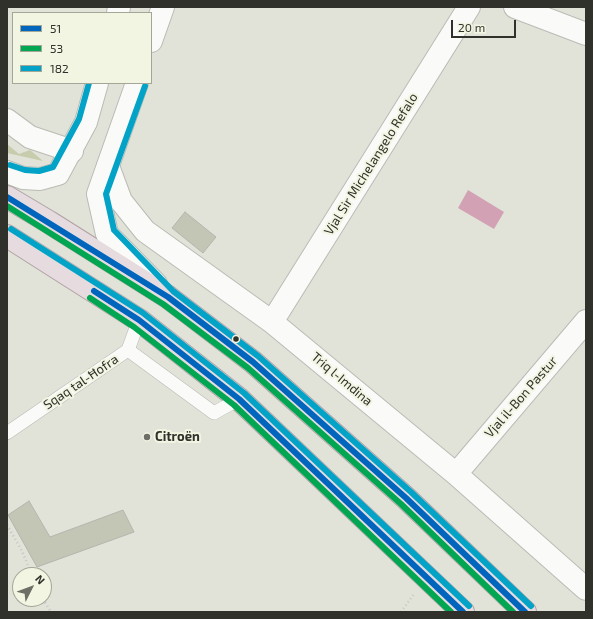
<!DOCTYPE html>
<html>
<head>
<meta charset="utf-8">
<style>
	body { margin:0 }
	#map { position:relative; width:593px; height:619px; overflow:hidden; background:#e1e3d9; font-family:"Exo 2",sans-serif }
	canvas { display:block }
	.frame { position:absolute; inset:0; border:8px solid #2f312a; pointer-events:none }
	.legend { position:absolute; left:12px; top:12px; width:140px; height:72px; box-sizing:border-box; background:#f1f5e2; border:1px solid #a3a798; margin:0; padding:5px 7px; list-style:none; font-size:12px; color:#2f312a }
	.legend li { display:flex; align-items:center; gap:8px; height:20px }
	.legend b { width:20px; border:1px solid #a3a798 }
	.north { position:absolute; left:12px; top:567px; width:40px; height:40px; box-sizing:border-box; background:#f1f5e2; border:1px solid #a3a798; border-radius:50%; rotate:48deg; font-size:11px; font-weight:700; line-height:16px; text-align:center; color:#2f312a }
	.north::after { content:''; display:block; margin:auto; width:14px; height:18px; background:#6d6f67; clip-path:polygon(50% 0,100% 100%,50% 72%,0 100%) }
	.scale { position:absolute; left:451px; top:20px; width:65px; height:18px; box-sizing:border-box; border:2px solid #2f312a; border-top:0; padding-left:5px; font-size:12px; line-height:14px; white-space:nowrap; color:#2f312a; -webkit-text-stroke:3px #f1f5e2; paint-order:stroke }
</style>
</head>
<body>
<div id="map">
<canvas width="593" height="619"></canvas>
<div class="frame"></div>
<ul class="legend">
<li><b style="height:5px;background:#0065bd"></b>51</li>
<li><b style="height:5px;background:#00a651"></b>53</li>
<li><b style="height:5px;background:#02a3c6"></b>182</li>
</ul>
<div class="north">N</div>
<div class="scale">20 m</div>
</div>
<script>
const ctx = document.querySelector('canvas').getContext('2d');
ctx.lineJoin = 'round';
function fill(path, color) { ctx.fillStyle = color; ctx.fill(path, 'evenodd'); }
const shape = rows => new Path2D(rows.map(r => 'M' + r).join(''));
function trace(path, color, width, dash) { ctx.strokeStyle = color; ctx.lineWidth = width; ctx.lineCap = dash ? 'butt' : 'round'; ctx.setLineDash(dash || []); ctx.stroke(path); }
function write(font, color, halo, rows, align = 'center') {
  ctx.font = font + ' "Exo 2",sans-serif'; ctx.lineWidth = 4; ctx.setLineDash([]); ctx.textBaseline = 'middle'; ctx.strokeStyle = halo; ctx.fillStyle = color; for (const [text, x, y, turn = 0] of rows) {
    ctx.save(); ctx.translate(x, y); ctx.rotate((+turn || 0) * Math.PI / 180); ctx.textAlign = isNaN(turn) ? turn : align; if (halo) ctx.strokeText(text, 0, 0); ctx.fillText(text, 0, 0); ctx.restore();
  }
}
const green = shape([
	[7,144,19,154,30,150,43,161,7,153]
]);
const water = shape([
	[468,190,504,212,494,229,458,208]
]);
const building = shape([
	[185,212,216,237,203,253,172,228,185,212],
	[29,501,50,537,123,510,134,532,37,567,8,515,29,501]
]);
const path = shape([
	[7,525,22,551,32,575],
	[43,599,51,612],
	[401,612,414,594]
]);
const service = shape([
	[128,350,214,413,239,399],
	[7,433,128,350,139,320]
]);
const minor = shape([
	[515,7,586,34],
	[7,120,30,137,72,151],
	[108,166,121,201,145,231,272,322,456,474,586,589],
	[272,322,469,7],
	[456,474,586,321]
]);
const secondary = shape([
	[118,13,119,7],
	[151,41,163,7],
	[137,83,98,194,107,234,156,284],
	[7,172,23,178,40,179,58,174,86,122,97,83]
]);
const trunk = shape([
	[7,197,49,222,168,297,253,362,406,498,525,612],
	[7,236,139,320,239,399,463,612]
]);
const bus1 = shape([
	[7,197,168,297,253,362,406,498,525,612],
	[94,291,139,320,239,399,463,612]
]);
const bus2 = shape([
	[7,206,163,304,248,368,401,504,513,612],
	[90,298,134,327,234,405,451,612]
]);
const bus3 = shape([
	[145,86,106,194,114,230,173,291,258,356,411,492,531,606],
	[10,165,25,170,39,171,53,167,79,119,89,83],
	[11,229,143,313,244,393,469,606]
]);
const markers = [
	[236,339,3.5,"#2f312a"],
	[147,437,4,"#6d6f67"]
];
const streetNames = [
	["Vjal Sir Michelangelo Refalo",371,164,-58],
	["Triq l-Imdina",342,379,40],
	["Sqaq tal-Ħofra",81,382,-34],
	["Vjal il-Bon Pastur",521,397,-49]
];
const poiNames = [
	["Citroën",155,437]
];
fill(green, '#c7ccad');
fill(water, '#d2a2b4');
fill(building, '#c3c6b4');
trace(building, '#b4b5ae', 1);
trace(service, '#babbb4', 14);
trace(minor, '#babbb4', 24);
trace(secondary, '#babbb4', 24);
trace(trunk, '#b0a1a4', 24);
trace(path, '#c4c4c2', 2.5, [1, 3]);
trace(service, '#fafbf9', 13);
trace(minor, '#fafbf9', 22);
trace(secondary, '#fafbf9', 22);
trace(trunk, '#e6dce0', 22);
trace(bus1, '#0065bd', 6);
trace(bus2, '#00a651', 6);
trace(bus3, '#02a3c6', 6);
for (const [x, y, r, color] of markers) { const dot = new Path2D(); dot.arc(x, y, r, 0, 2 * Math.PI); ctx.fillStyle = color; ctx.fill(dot); trace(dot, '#f1f5e2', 1.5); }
write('13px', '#2f312a', '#f1f5e2', streetNames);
write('bold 13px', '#2f312a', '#f1f5e2', poiNames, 'left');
</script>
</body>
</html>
